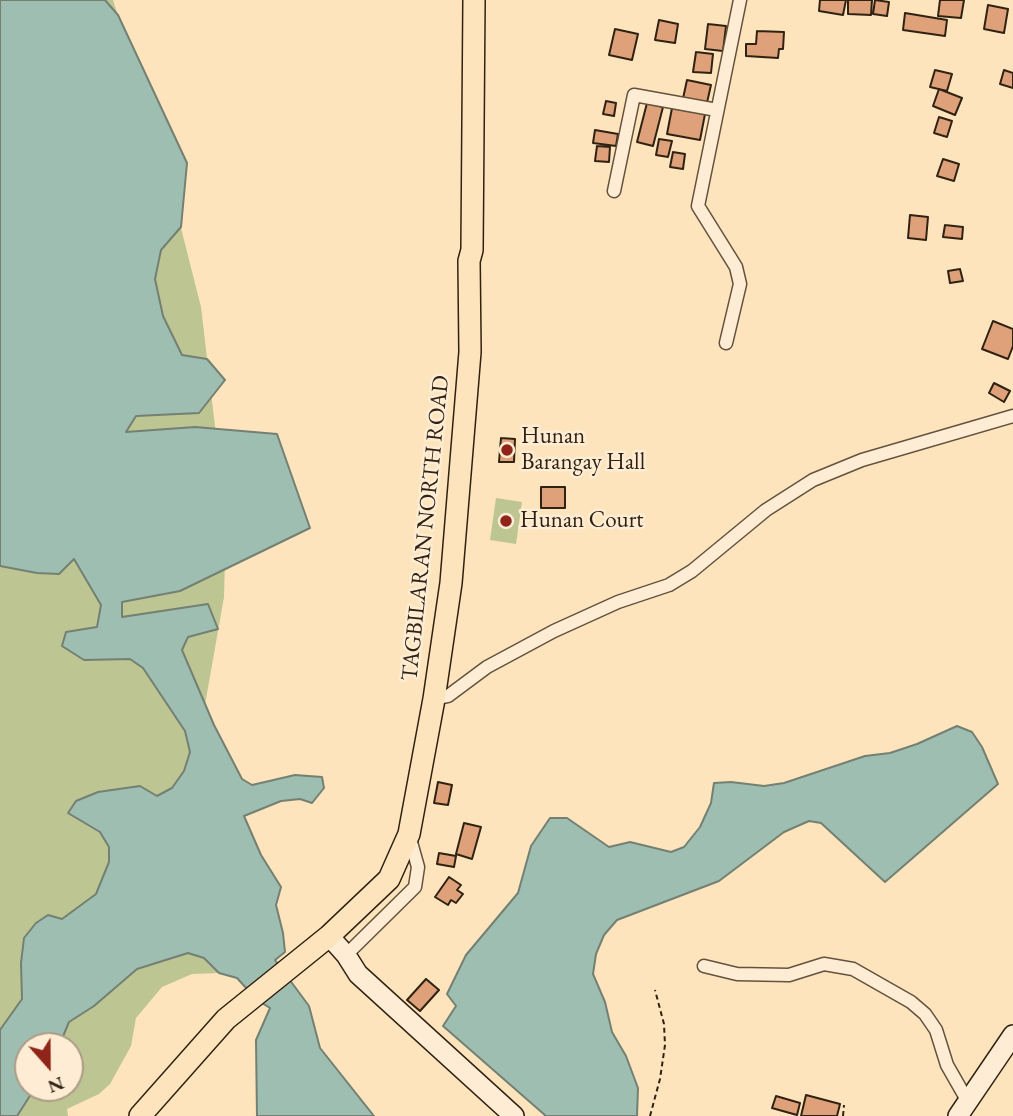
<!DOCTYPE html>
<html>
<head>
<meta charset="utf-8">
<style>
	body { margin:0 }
	#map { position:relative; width:1013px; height:1116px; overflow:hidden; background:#fde4bd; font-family:"EB Garamond",serif }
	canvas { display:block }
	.north { position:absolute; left:14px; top:1032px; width:70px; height:70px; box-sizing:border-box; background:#feedd4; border:2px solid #ac9c86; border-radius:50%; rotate:159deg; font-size:19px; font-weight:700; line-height:28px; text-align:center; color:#302212 }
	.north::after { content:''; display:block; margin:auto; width:24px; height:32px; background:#8f2418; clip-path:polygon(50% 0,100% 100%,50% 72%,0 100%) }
</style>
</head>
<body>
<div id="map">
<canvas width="1013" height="1116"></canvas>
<div class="north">N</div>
</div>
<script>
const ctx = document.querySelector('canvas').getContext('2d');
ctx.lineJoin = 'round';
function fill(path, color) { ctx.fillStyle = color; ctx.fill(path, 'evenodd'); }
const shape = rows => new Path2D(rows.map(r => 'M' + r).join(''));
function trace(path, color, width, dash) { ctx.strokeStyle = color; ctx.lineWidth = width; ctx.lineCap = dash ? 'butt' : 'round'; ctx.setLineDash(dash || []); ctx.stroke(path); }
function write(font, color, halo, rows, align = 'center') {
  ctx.font = font + ' "EB Garamond",serif'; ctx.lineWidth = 5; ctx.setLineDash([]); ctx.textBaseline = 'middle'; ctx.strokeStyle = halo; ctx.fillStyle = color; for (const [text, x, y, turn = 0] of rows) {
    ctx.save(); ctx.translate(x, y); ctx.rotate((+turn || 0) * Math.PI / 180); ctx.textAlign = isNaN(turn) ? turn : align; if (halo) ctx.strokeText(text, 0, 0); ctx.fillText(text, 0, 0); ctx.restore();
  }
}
const green = shape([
	[0,0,113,0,163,157,201,307,226,520,224,597,203,716,202,785,127,880,42,970,0,1030],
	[496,498,522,502,516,544,490,540],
	[188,953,204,958,219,973,192,974,162,987,136,1018,131,1046,110,1084,99,1094,67,1109,68,1116,17,1116,35,1088,70,1088,70,1046,59,1046,69,1022,94,1006,137,969]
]);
const water = shape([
	[0,0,105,0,118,15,187,163,181,227,161,250,155,279,163,316,182,355,207,359,225,380,199,413,136,416,126,432,195,427,277,434,310,528,180,591,122,602,122,617,208,604,218,629,188,637,182,650,214,725,242,779,252,785,295,775,322,777,324,788,312,803,300,799,281,801,244,816,261,855,281,887,276,905,283,933,285,952,275,960,309,1006,320,1048,374,1116,257,1116,256,1040,270,1008,257,1000,237,978,219,973,204,958,188,953,137,969,94,1006,69,1022,59,1046,28,1046,28,1088,35,1088,17,1116,0,1116,0,1030,22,999,21,963,24,938,36,923,48,915,62,919,96,894,109,862,109,847,100,832,68,813,76,801,98,792,140,786,157,796,172,788,184,771,190,752,185,731,143,668,130,659,84,660,62,646,66,632,97,627,101,605,74,559,59,574,37,573,0,566,0,0],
	[957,726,972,732,982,747,998,784,885,882,821,823,809,821,784,832,719,881,617,920,604,935,596,954,593,974,605,1002,612,1032,626,1056,638,1088,637,1116,546,1116,443,1026,456,1006,447,994,466,955,518,893,531,846,550,818,567,818,609,847,630,842,671,852,684,847,700,827,711,803,714,783,731,782,764,786,784,783,865,756,890,753,917,744,957,726]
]);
const building = shape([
	[820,0,846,0,843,15,819,11,820,0],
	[848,0,872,0,871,15,848,14,848,0],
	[875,0,889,2,887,16,873,14,875,0],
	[940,0,964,0,961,18,938,16,940,0],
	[988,5,1008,9,1004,33,984,29,988,5],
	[905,13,947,20,945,36,903,30,905,13],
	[659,20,678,24,675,43,655,40,659,20],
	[708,24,726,26,723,51,705,49,708,24],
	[615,29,638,34,632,60,609,55,615,29],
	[757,31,784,32,783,49,779,49,778,58,746,56,746,44,756,44,757,31],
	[696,52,713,54,711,73,693,72,696,52],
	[935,70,952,74,947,91,930,87,935,70],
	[1004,70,1013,73,1013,88,1000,84,1004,70],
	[687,80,711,85,706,107,682,103,687,80],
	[939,89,962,98,955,115,933,106,939,89],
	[606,101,616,103,614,116,603,114,606,101],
	[647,103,663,107,653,146,637,142,647,103],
	[672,108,705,114,700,140,667,134,672,108],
	[939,117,952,121,947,137,934,133,939,117],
	[595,130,618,134,616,146,593,143,595,130],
	[659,139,672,141,668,157,656,155,659,139],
	[597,146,610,147,609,162,595,161,597,146],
	[673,152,685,154,683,169,670,167,673,152],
	[943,159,959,164,954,181,937,176,943,159],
	[910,215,928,217,926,240,908,238,910,215],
	[945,225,963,227,962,239,943,237,945,225],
	[960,269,963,281,950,283,948,271,960,269],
	[993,321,1013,329,1013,346,1008,359,982,349,993,321],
	[994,383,1010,391,1004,402,989,393,994,383],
	[501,438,515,439,514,462,499,462,501,438],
	[541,487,565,487,565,508,541,508,541,487],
	[438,782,452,785,448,805,434,803,438,782],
	[464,823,481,827,472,859,456,854,464,823],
	[439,853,456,856,454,867,437,864,439,853],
	[449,877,461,885,457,890,463,894,456,903,451,900,448,905,435,897,449,877],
	[426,979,439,990,420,1011,407,1000,426,979],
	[806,1095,840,1104,837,1116,801,1116,806,1095],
	[776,1096,800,1103,797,1115,772,1108,776,1096]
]);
const path = shape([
	[650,1116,660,1079,665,1045,664,1024,655,990],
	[843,1116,844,1105]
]);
const street = shape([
	[614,191,634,95,717,110],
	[726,343,740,284,736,267,698,206,740,0],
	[434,699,448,696,487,667,554,631,618,602,669,585,692,571,766,510,813,480,862,460,1013,416],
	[346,955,415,887,418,867,409,835],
	[704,966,737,974,789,975,824,964,853,969,911,1002,925,1014,936,1030,947,1065,967,1100]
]);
const secondary = shape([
	[329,936,346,955,358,974,514,1116],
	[958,1116,1013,1035]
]);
const primary = shape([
	[140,1116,226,1019,329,936,389,879,409,834,434,699,451,583,470,352,469,261,472,250,474,0]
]);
const markers = [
	[507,450,7,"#8f2418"],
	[506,521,7,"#8f2418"]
];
const poiNames = [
	["Hunan",521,437],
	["Barangay Hall",521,463],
	["Hunan Court",520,521]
];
const streetNames = [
	["TAGBILARAN NORTH ROAD",426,528,-84]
];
fill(green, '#bdc593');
fill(water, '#9fbeb2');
trace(water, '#738072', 2);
fill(building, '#dea17a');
trace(building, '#302212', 2);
trace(street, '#63523d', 15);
trace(secondary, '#302212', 22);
trace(primary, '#302212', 24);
trace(path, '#302212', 2, [5, 3.5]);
trace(street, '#feedd4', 12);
trace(secondary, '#feedd4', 19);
trace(primary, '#fde4bd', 21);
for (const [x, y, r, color] of markers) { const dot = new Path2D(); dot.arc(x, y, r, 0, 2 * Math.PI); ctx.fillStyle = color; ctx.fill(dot); trace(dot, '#feedd4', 2.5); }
write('23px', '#302212', '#feedd4', poiNames, 'left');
write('23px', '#302212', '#feedd4', streetNames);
</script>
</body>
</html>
